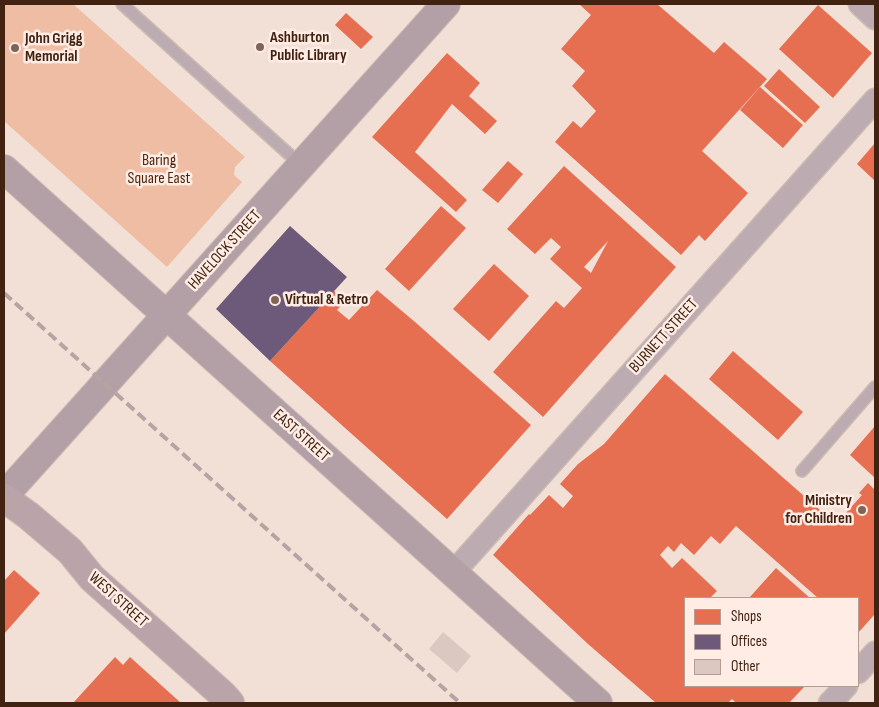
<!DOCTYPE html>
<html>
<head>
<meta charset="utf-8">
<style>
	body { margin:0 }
	#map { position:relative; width:879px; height:707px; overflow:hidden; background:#f2e0d7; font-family:"Sofia Sans Condensed",sans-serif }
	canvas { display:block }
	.frame { position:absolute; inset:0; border:5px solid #422312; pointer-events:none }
	.legend { position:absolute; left:684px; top:597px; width:175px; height:90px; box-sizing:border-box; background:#ffede5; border:1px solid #b39c91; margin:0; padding:6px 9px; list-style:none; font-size:15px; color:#422312 }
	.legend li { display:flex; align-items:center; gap:10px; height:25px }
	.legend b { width:25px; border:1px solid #b39c91 }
</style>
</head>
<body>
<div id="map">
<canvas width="879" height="707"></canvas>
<div class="frame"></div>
<ul class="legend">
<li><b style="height:14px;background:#e76f51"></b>Shops</li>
<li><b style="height:14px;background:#6d597a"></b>Offices</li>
<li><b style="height:14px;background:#dbc8c1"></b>Other</li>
</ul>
</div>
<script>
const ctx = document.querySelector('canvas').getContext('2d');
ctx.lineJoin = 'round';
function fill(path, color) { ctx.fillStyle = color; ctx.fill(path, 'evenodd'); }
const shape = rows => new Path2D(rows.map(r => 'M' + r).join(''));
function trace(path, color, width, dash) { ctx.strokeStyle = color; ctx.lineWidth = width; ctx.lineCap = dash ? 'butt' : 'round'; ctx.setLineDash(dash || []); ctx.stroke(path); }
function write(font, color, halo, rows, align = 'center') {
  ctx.font = font + ' "Sofia Sans Condensed",sans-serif'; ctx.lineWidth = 5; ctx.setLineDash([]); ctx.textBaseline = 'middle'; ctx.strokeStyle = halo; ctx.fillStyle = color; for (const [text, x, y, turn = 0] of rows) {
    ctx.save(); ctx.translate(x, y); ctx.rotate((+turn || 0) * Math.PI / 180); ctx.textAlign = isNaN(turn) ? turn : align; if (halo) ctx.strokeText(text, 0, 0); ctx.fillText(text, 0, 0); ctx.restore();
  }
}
const green = shape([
	[4,4,73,4,245,157,235,167,234,175,242,182,167,267,4,121]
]);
const shops = shape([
	[579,4,657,4,714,53,724,42,767,79,702,151,748,193,705,241,699,235,681,255,555,142,573,121,581,128,596,111,572,86,585,71,561,49,591,15],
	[818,5,872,53,833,98,779,49],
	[346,13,373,37,361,49,335,25],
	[447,53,480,83,469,96,497,121,485,134,452,104,415,152,467,200,456,212,372,137],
	[779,69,820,107,805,123,764,86],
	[760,87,803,125,783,148,740,110],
	[875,143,875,181,857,164],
	[508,161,523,174,498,203,482,190],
	[564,166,676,267,543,417,493,372,556,301,564,308,582,288,550,259,561,247,551,238,535,254,507,229],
	[608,241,591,273,584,267],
	[441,206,466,228,409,291,385,269],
	[494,264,529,296,489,341,453,309],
	[377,290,415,322,531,425,447,519,270,361,334,291,345,301,337,310,349,320],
	[733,351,803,412,778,440,709,379],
	[665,374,836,524,862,495,859,493,868,483,875,490,875,614,858,633,858,598,818,598,736,526,720,544,711,536,694,555,681,543,674,552,668,546,660,555,672,568,682,558,717,591,710,598,685,598,685,686,805,686,789,703,736,703,732,699,728,703,656,703,588,644,493,555,529,514,530,515,549,495,563,508,573,496,560,484,578,464,604,444],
	[875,426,875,478,850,455],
	[776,568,810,598,749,598],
	[14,570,40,593,4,634,4,581],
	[115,657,123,665,130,657,181,703,73,703]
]);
const offices = shape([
	[290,226,347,277,270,361,216,309]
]);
const building = shape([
	[443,632,471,656,457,673,429,649]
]);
const lane = shape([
	[122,4,301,165],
	[802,471,875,387]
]);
const street = shape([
	[860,4,875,18],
	[453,573,875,100],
	[858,672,875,653],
	[830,703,846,686]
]);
const secondary = shape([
	[4,169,598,703],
	[4,496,446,4]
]);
const highway = shape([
	[4,498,29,516,70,551,92,578,223,695,230,703]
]);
const rail = shape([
	[4,293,460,703]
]);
const markers = [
	[260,47,5,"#806557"],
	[15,48,5,"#806557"],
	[275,300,5,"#806557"],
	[862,510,5,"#806557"]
];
const poiNames = [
	["Ashburton",270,38],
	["Public Library",270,56],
	["John Grigg",25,39],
	["Memorial",25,57],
	["Virtual & Retro",285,300],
	["Ministry",852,501,"right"],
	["for Children",852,519,"right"]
];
const parkNames = [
	["Baring",159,161],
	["Square East",159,179]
];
const streetNames = [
	["HAVELOCK STREET",225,250,-48],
	["BURNETT STREET",664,336,-48],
	["EAST STREET",301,436,42],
	["WEST STREET",118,600,42]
];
fill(green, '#eebda3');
fill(shops, '#e76f51');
fill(offices, '#6d597a');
fill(building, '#dbc8c1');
trace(lane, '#ccbbb2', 14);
trace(street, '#ccbbb2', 25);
trace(secondary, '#ccbbb2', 30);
trace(highway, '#ccbbb2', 30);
trace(lane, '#bcabb1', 11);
trace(street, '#bcabb1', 22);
trace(secondary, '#b3a0a7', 28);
trace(highway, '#bba4a9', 28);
trace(rail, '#b5a4a3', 4, [10, 5]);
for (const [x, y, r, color] of markers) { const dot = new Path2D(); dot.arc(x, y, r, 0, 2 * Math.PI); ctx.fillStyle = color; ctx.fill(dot); trace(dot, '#ffede5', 2); }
write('bold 16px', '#422312', '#ffede5', poiNames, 'left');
write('16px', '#4e250c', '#ffede5', parkNames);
write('16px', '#422312', '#ffede5', streetNames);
</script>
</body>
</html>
